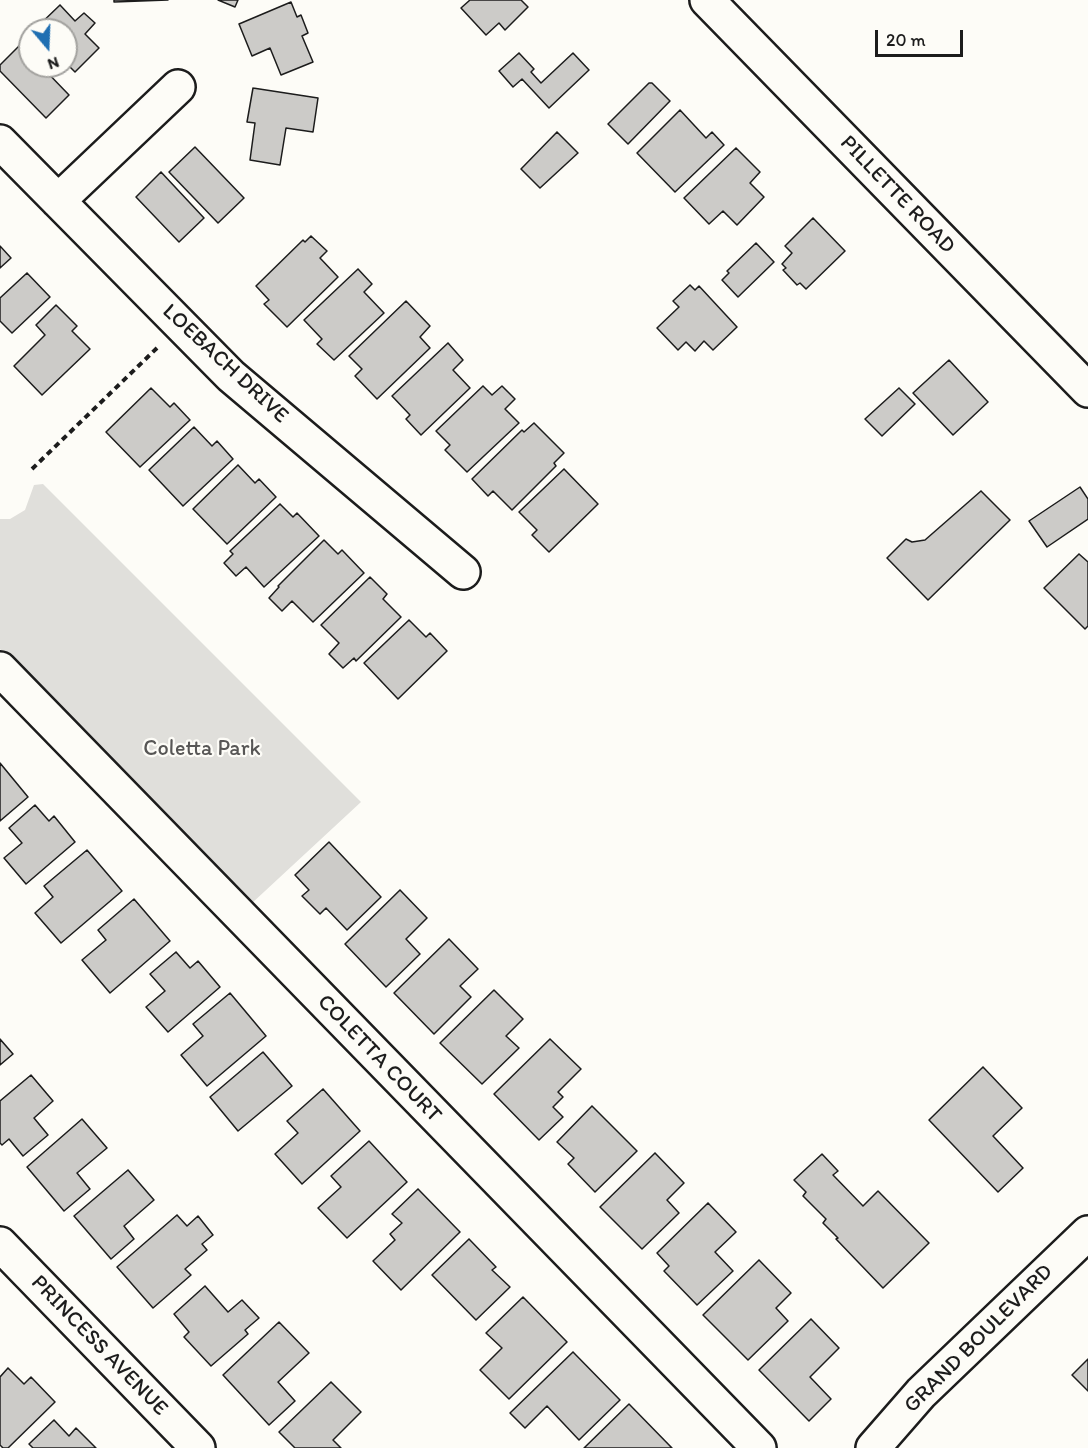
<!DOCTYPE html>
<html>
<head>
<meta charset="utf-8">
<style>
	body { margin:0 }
	#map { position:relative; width:1088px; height:1448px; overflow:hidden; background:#fdfcf7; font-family:Itim,sans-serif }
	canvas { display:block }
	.north { position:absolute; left:18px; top:18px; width:60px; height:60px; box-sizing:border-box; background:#fdfcf7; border:2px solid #a3a29f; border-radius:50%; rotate:161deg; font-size:16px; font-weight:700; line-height:24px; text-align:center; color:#1c1c1c }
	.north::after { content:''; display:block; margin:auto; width:21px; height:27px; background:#1f6fb2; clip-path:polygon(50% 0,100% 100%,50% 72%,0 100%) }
	.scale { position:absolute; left:875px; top:30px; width:88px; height:27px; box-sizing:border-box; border:3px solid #1c1c1c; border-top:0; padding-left:8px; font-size:18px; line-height:21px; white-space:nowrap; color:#1c1c1c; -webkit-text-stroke:4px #fdfcf7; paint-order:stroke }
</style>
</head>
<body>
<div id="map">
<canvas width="1088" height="1448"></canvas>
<div class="north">N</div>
<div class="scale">20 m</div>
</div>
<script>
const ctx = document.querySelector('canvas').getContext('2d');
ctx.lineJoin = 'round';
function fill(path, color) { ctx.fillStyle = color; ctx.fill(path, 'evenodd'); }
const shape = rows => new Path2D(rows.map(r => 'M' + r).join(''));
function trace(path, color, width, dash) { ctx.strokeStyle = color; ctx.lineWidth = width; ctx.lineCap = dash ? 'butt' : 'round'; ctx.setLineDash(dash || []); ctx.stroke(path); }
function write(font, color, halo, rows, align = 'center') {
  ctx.font = font + ' Itim,sans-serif'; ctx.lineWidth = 4.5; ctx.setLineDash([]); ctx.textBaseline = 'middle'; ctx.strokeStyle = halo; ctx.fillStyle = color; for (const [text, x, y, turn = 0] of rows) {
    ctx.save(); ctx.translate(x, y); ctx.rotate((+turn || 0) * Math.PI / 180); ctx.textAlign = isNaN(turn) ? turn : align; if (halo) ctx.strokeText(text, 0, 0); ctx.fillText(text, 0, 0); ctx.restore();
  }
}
const green = shape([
	[43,484,361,802,251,904,0,649,0,519,10,519,25,510,34,485]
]);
const building = shape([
	[114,0,168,0,114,2,114,0],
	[218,0,238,0,235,7,218,0],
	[470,0,521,0,528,7,505,30,499,23,486,35,461,8,470,0],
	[291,2,297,17,301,15,308,33,302,36,313,62,281,75,270,48,252,56,239,24,291,2],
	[60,5,75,21,84,13,95,23,85,34,99,48,75,72,66,63,66,30,34,30,60,5],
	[20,45,30,55,30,66,41,66,69,95,46,118,0,71,0,65,20,45],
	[519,53,534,69,531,72,541,83,573,53,589,70,549,108,522,79,513,87,499,71,519,53],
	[649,83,652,83,670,101,628,144,608,124,649,83],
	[253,88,318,98,313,132,286,128,280,165,250,160,255,123,247,122,253,88],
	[680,110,706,138,712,132,724,145,675,192,637,153,680,110],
	[557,132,578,153,540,188,521,169,557,132],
	[195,147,244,198,218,223,169,172,195,147],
	[736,148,760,172,750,183,764,197,737,225,723,211,709,224,684,198,736,148],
	[161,172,204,218,179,242,136,197,161,172],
	[813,218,845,251,806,289,800,283,797,285,783,270,786,268,782,264,792,253,785,246,813,218],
	[311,236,327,251,320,258,338,277,287,327,264,304,269,300,256,286,303,240,305,242,311,236],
	[756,243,774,262,738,297,722,280,729,273,727,271,756,243],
	[0,246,11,258,0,268,0,246],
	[358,269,372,284,364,292,384,313,334,360,317,344,322,339,304,320,358,269],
	[27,273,50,297,12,333,0,321,0,298,27,273],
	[690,285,695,290,699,286,737,327,713,350,704,341,695,351,686,342,678,350,657,328,679,307,673,301,690,285],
	[406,301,430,326,420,337,430,348,377,399,355,376,362,369,349,356,406,301],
	[56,305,77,326,72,331,90,349,42,395,14,366,45,335,36,325,56,305],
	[448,343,463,360,453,370,470,388,421,435,406,419,410,415,392,396,448,343],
	[949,360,988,402,953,435,913,393,949,360],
	[483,386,492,395,502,386,515,399,505,409,519,423,467,472,445,450,450,445,436,431,483,386],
	[151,388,170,407,174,403,190,420,140,467,106,432,151,388],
	[899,388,915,404,882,436,865,419,899,388],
	[534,423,564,453,554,463,556,466,512,510,493,491,488,496,472,479,522,430,524,432,534,423],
	[194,427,212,446,217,441,233,459,183,506,149,470,194,427],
	[238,465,255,483,259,479,276,497,227,544,193,509,238,465],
	[564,469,598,504,549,552,532,535,537,530,519,512,564,469],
	[1080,487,1088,499,1088,519,1047,547,1029,521,1080,487],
	[981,491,1010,520,928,600,887,558,906,539,912,542,925,540,981,491],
	[280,504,293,517,297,513,319,536,264,587,246,567,236,576,224,563,233,554,230,551,280,504],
	[324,540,338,554,342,550,364,573,313,622,292,601,282,611,269,598,279,587,278,586,324,540],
	[1079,554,1088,562,1088,626,1085,629,1044,588,1079,554],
	[370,577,387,594,383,599,401,617,356,661,354,658,343,668,329,654,339,643,321,625,370,577],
	[409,620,426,637,430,633,447,651,398,699,364,663,409,620],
	[0,763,28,797,0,821,0,763],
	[35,805,49,821,54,816,75,842,26,884,4,858,22,843,9,828,35,805],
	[329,842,381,897,347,930,326,908,320,914,302,896,309,890,295,875,329,842],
	[87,850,122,891,61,943,35,913,53,897,44,886,87,850],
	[400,890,427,918,406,939,420,954,386,987,345,944,400,890],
	[134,899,170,941,110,993,82,960,106,940,98,930,134,899],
	[449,939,478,969,460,986,471,997,434,1034,394,993,449,939],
	[176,952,190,968,198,961,220,987,168,1032,146,1007,165,991,150,974,176,952],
	[494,990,523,1019,506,1036,519,1048,482,1084,440,1043,494,990],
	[230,993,266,1036,207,1086,181,1055,203,1036,193,1024,230,993],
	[0,1039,13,1054,0,1065,0,1039],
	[550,1039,581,1069,558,1092,563,1097,553,1107,563,1117,539,1140,494,1094,550,1039],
	[263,1052,292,1086,238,1131,210,1097,263,1052],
	[983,1067,1022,1108,993,1136,1023,1168,998,1192,929,1120,983,1067],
	[31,1075,53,1101,34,1118,48,1135,23,1156,9,1139,2,1145,0,1143,0,1101,31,1075],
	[323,1089,360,1131,302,1184,275,1154,298,1133,287,1121,323,1089],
	[592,1106,637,1151,595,1192,568,1164,574,1158,557,1142,592,1106],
	[82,1119,107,1148,77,1173,90,1189,64,1211,27,1167,82,1119],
	[369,1141,407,1182,347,1238,318,1208,341,1187,331,1176,369,1141],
	[655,1153,684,1183,667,1200,679,1213,642,1249,600,1207,655,1153],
	[822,1154,838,1171,833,1175,863,1206,878,1191,929,1243,883,1288,836,1239,838,1238,823,1223,826,1219,803,1196,806,1192,794,1180,822,1154],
	[128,1170,154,1200,124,1226,134,1239,111,1259,74,1216,128,1170],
	[418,1189,460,1232,401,1290,373,1261,395,1240,390,1234,402,1223,392,1214,418,1189],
	[708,1203,736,1232,715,1252,733,1271,697,1305,664,1271,669,1266,657,1253,708,1203],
	[177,1215,187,1226,198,1216,213,1235,202,1244,207,1250,185,1269,191,1275,153,1308,117,1267,177,1215],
	[469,1239,496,1267,492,1270,510,1287,476,1320,432,1275,469,1239],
	[759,1260,791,1293,776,1308,788,1321,748,1360,703,1315,759,1260],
	[205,1286,228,1312,242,1300,259,1318,245,1330,248,1334,211,1366,184,1337,189,1332,174,1314,205,1286],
	[523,1297,567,1342,509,1399,480,1370,502,1348,486,1333,523,1297],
	[811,1319,839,1348,810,1377,831,1399,809,1421,759,1370,811,1319],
	[279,1322,309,1353,278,1382,295,1401,269,1425,223,1375,279,1322],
	[573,1352,620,1400,579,1440,547,1406,525,1428,510,1413,573,1352],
	[1088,1359,1088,1391,1072,1375,1088,1359],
	[8,1368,24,1384,31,1377,55,1402,8,1448,3,1448,0,1445,0,1377,8,1368],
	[331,1382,361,1412,333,1440,341,1448,295,1448,279,1432,331,1382],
	[629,1404,672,1448,584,1448,629,1404],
	[54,1420,69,1436,76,1428,96,1448,33,1448,29,1444,54,1420]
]);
const path = shape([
	[32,469,158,347]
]);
const street = shape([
	[0,142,231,376,463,572],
	[58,201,178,87],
	[0,669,759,1448],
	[0,1244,198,1448],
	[873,1448,921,1393,1088,1233]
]);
const secondary = shape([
	[707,0,1088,390]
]);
const streetNames = [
	["PILLETTE ROAD",897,195,46],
	["LOEBACH DRIVE",225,364,43],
	["COLETTA COURT",379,1059,46],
	["GRAND BOULEVARD",979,1339,-45],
	["PRINCESS AVENUE",99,1346,46]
];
const parkNames = [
	["Coletta Park",202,749]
];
fill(green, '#e0dfdb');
fill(building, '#cccbc8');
trace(building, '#1c1c1c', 1.5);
trace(street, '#1c1c1c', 38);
trace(secondary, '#1c1c1c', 38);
trace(path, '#1c1c1c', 4, [6, 4.5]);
trace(street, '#fdfcf7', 33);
trace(secondary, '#fdfcf7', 33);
write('22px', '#1c1c1c', '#fdfcf7', streetNames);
write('22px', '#575655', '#fdfcf7', parkNames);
</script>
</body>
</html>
